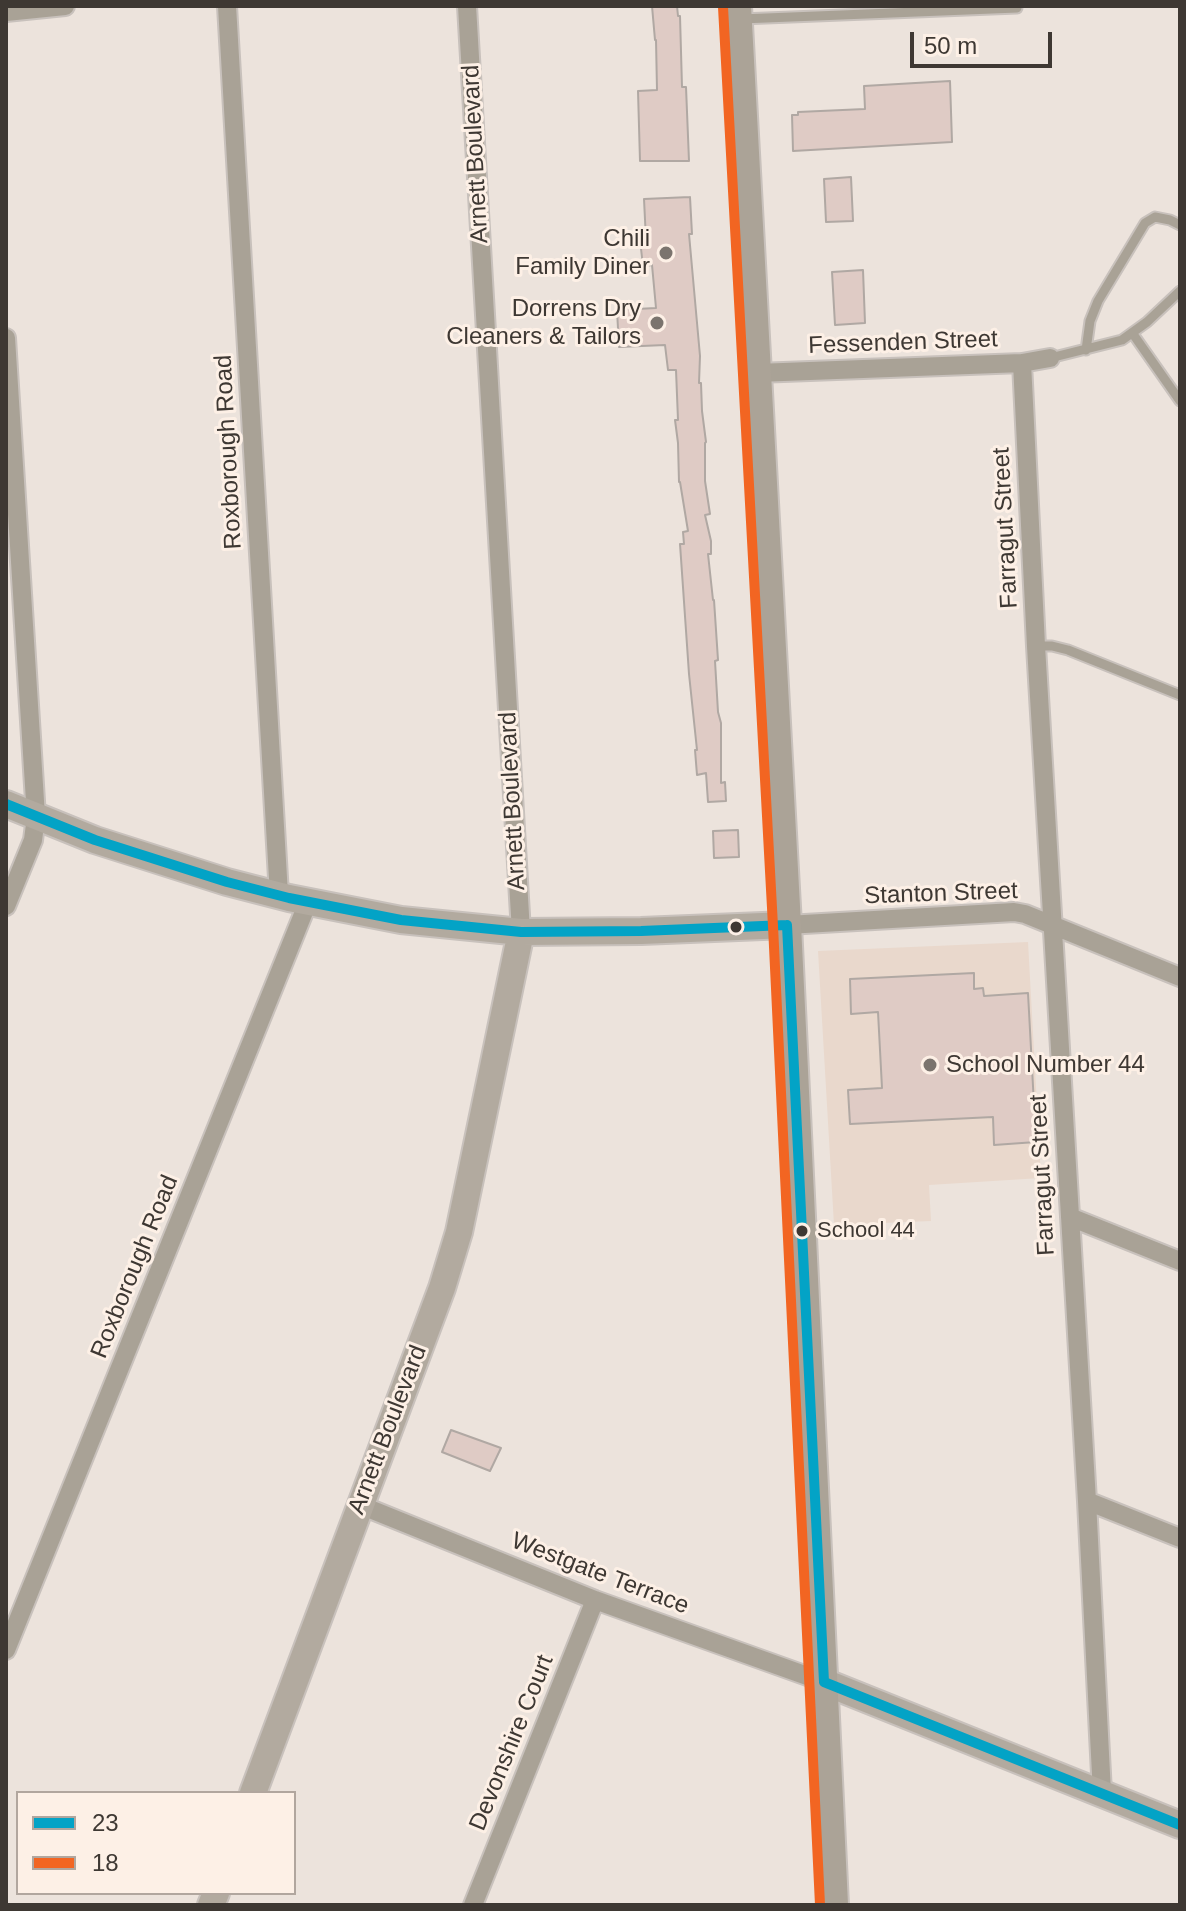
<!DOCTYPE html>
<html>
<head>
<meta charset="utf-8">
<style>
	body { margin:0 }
	#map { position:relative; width:1186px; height:1911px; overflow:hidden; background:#ece3dc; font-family:Arial,sans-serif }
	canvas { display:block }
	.frame { position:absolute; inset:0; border:8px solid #3e3833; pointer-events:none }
	.legend { position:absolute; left:16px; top:1791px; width:280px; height:104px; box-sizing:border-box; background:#fdf0e6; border:2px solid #b1a69e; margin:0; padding:10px 14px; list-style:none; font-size:24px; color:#3e3833 }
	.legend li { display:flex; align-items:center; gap:16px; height:40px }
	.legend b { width:40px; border:2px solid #b1a69e }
	.scale { position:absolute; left:910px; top:32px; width:142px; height:36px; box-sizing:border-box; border:4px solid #3e3833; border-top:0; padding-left:10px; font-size:24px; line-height:28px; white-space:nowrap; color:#3e3833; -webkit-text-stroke:6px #fdf0e6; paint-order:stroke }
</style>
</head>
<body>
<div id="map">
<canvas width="1186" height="1911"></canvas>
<div class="frame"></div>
<ul class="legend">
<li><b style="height:10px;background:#03a3c6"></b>23</li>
<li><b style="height:10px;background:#f26522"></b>18</li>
</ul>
<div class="scale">50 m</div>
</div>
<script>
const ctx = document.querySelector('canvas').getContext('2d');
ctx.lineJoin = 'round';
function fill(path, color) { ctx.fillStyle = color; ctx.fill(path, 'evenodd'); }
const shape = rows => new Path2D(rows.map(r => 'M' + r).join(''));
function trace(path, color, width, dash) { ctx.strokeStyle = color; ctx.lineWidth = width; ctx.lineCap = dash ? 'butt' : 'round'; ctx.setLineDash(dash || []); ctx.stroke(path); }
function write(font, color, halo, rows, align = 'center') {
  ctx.font = font + ' Arial,sans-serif'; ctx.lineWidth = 6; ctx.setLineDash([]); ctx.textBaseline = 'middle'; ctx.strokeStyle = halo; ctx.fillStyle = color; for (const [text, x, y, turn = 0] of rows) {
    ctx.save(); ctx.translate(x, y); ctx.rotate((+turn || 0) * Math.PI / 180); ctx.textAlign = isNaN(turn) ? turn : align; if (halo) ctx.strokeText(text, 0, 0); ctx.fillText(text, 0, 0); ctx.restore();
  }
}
const built = shape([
	[1028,942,1041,1178,929,1185,931,1221,834,1225,818,951]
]);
const building = shape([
	[652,6,677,6,678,16,680,16,682,87,686,87,689,161,640,161,638,91,657,90,656,40,655,40,652,6],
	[950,81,952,142,793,151,792,115,798,115,798,112,865,109,864,86,950,81],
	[851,177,853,221,826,222,824,179,851,177],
	[690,197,692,234,689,234,700,356,699,383,701,383,702,411,706,442,705,443,705,481,710,514,705,515,711,541,711,554,708,554,713,600,714,600,718,660,715,661,718,712,721,723,721,783,725,782,726,801,708,802,706,773,697,775,695,750,697,750,689,674,680,544,684,544,683,532,688,531,680,482,679,482,678,443,675,420,678,420,676,370,668,370,665,345,619,347,617,310,656,308,652,265,643,266,640,240,646,240,644,199,690,197],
	[863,270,865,323,835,325,832,272,863,270],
	[738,830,739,857,714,858,713,831,738,830],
	[974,973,974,989,983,988,984,996,1028,993,1036,1142,994,1145,993,1117,850,1124,848,1090,882,1088,878,1012,851,1014,850,979,974,973],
	[451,1430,501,1448,490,1471,442,1452,451,1430]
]);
const lane = shape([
	[741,19,1017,8],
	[1133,334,1180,401],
	[1086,350,1090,321,1098,301,1145,223,1155,217,1170,220,1180,225],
	[1050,358,1122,340,1147,322,1180,291],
	[1036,646,1052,646,1068,650,1180,695]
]);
const street = shape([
	[227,6,279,895],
	[467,6,521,932],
	[6,12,65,6],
	[6,338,36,817,33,840,6,906],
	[1022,363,1036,646,1087,1501,1102,1793],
	[757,373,1022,363,1050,358],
	[787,925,1014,912,1025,914,1180,977],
	[1070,1217,1180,1261],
	[1087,1501,1180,1538],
	[360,1505,595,1600,824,1682],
	[6,1650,308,902],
	[473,1905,595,1600]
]);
const secondary = shape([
	[6,804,95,840,227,882,289,898,401,920,521,932,641,931,787,925],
	[824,1682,1180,1825],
	[253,1793,442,1288,459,1232,521,932],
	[211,1905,216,1893]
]);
const primary = shape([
	[737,6,787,925,834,1905]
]);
const bus1 = shape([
	[6,804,95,840,227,882,289,898,401,920,521,932,641,931,787,925],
	[787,925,824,1682],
	[824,1682,1180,1825]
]);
const bus2 = shape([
	[723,7,773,926,820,1905]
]);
const markers = [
	[666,253,8,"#7b746e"],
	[657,323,8,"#7b746e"],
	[736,927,7,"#3e3833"],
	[930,1065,8,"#7b746e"],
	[802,1231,7,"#3e3833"]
];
const busNames = [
	["School 44",817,1231]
];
const streetNames = [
	["Arnett Boulevard",476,154,-93],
	["Fessenden Street",903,343,-2],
	["Roxborough Road",229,452,-93],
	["Farragut Street",1006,528,-93],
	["Arnett Boulevard",513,801,-93],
	["Stanton Street",941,894,-2],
	["Farragut Street",1043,1175,-93],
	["Roxborough Road",135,1267,-68],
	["Arnett Boulevard",388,1430,-69],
	["Westgate Terrace",600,1574,21],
	["Devonshire Court",512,1743,-68]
];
const poiNames = [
	["Chili",650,239],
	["Family Diner",650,267],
	["Dorrens Dry",641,309],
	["Cleaners & Tailors",641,337],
	["School Number 44",946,1065,"left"]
];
fill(built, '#e9d8cc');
fill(building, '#dfcbc5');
trace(building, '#b0a8a3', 2);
trace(lane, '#c8c1bc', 13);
trace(street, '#c8c1bc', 22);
trace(secondary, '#c8c1bc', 30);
trace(primary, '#c8c1bc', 32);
trace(lane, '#a9a296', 9);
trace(street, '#a9a296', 18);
trace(secondary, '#b2aa9f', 26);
trace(primary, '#aba397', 28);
trace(bus1, '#03a3c6', 10);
trace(bus2, '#f26522', 10);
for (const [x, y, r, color] of markers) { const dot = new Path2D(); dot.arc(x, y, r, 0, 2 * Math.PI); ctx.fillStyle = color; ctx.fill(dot); trace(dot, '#fdf0e6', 3); }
write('22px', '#3e3833', '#fdf0e6', busNames, 'left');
write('24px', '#3e3833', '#fdf0e6', streetNames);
write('24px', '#3e3833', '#fdf0e6', poiNames, 'right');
</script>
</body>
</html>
